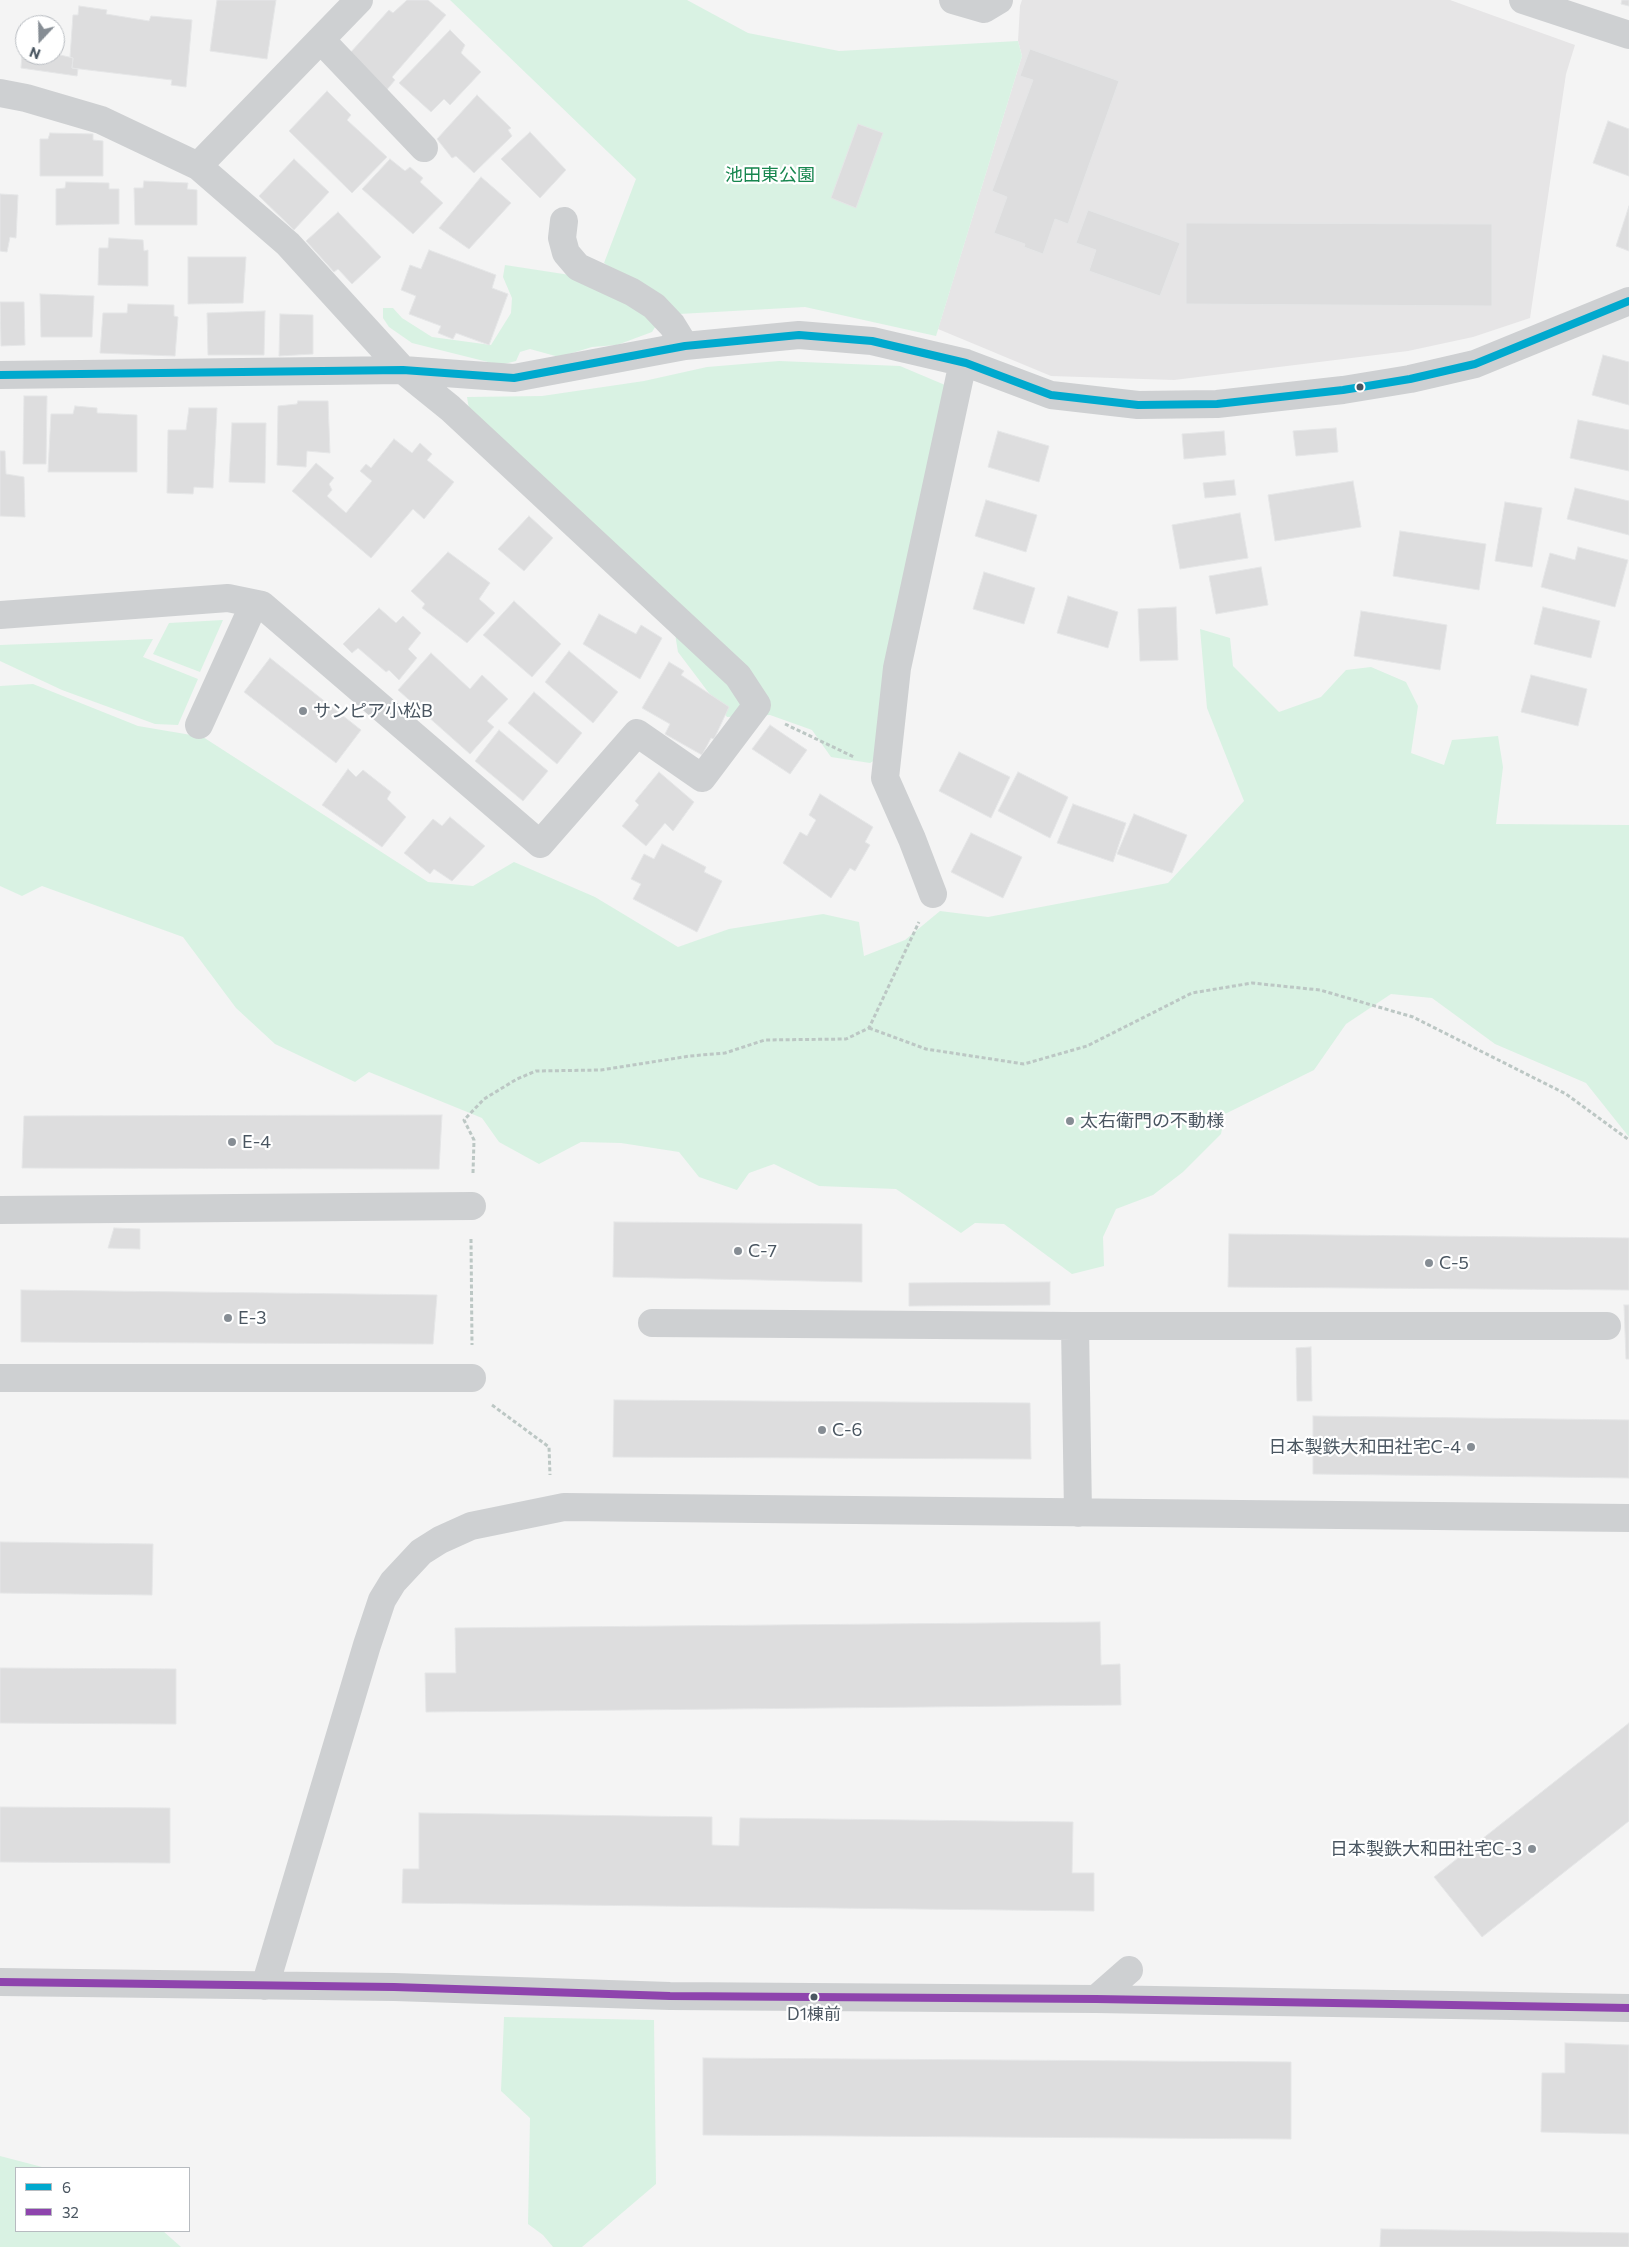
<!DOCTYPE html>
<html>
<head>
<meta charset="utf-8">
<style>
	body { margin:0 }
	#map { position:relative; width:1629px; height:2247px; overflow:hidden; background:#f4f4f4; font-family:Commissioner,sans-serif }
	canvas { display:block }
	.legend { position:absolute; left:15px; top:2167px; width:175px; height:65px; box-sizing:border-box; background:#fff; border:1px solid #b7bbc0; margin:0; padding:6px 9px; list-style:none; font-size:15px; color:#4a5661 }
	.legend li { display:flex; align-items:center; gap:10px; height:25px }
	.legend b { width:25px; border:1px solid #b7bbc0 }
	.north { position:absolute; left:15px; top:15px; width:50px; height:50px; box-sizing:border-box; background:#fff; border:1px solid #b7bbc0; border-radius:50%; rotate:201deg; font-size:14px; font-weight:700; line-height:20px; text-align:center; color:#4a5661 }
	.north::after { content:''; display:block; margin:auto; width:18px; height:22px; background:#868d94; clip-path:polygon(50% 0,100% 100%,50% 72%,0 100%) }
</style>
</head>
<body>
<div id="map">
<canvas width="1629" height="2247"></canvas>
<ul class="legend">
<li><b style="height:6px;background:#00a9ce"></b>6</li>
<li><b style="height:6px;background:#8e44ad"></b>32</li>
</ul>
<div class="north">N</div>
</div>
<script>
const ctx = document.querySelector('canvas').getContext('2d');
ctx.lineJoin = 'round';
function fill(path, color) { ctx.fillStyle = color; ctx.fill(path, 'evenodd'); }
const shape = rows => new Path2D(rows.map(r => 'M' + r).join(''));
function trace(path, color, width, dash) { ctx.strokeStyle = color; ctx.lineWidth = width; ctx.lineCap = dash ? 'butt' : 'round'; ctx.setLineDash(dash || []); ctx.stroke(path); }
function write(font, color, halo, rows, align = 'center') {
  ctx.font = font + ' Commissioner,"Noto Sans JP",sans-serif'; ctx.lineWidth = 4.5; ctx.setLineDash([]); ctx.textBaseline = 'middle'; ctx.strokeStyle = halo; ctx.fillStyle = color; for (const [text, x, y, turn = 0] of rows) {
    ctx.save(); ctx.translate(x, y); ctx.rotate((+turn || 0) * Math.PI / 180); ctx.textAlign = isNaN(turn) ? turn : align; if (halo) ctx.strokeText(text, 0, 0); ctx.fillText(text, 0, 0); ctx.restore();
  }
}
const education = shape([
	[1022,0,1450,0,1575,45,1566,74,1530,318,1473,337,1408,351,1174,380,1051,376,938,329,1022,56,1018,41,1020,6]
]);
const green = shape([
	[450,0,687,0,748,33,839,51,1018,41,1022,56,936,336,805,307,679,314,604,263,636,179],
	[505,265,570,275,609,290,657,324,652,332,617,345,592,347,559,357,530,349,520,352,516,361,500,365,412,343,389,327,383,318,383,308,393,308,402,318,432,337,491,345,511,313,512,298,503,277],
	[779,361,900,366,945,385,932,547,917,639,887,753,870,763,831,757,812,730,770,715,727,717,678,652,669,597,568,499,505,448,470,415,467,397,542,396,644,381,707,367],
	[223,620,200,672,153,654,169,623],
	[1200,629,1230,638,1233,666,1279,712,1321,697,1346,670,1371,667,1406,682,1418,706,1411,753,1444,765,1452,740,1498,736,1503,767,1496,824,1629,825,1629,1137,1586,1083,1495,1044,1432,998,1391,994,1346,1024,1314,1070,1225,1114,1221,1134,1183,1172,1153,1195,1116,1209,1103,1237,1104,1266,1072,1274,1004,1224,975,1223,961,1233,896,1189,819,1186,774,1164,749,1173,737,1190,699,1177,679,1152,621,1143,581,1142,539,1164,499,1142,482,1118,369,1072,355,1082,275,1044,236,1008,183,937,42,886,22,896,0,886,0,686,33,684,138,726,203,737,428,882,473,886,514,862,595,897,678,947,729,929,823,914,859,922,864,956,905,940,940,911,988,917,1168,883,1244,801,1207,708],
	[153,639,143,657,198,679,178,725,155,724,62,690,0,661,0,645],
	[504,2017,654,2020,656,2184,582,2247,553,2247,543,2235,528,2224,530,2118,501,2091],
	[0,2156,46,2168,16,2168,16,2231,163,2231,181,2247,0,2247]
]);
const building = shape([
	[217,0,276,0,267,59,210,51,217,0],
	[407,0,428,0,446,15,392,77,395,80,385,92,350,53,389,10,393,13,407,0],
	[1622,0,1629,0,1629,6,1621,4,1622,0],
	[79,6,107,10,106,14,149,21,151,16,192,20,186,87,171,85,172,80,72,68,73,58,70,57,73,15,78,15,79,6],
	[24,26,25,55,55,55,55,29,58,29,56,54,73,58,72,68,78,69,77,76,21,68,24,26],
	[450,30,465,45,461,53,481,72,450,105,444,99,431,112,399,83,450,30],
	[1030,49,1119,81,1068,224,1055,219,1043,254,1024,247,1025,244,994,233,1007,197,992,191,1033,80,1020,76,1030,49],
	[327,91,351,115,347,120,387,157,352,193,289,131,327,91],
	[477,95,511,128,508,130,512,136,474,173,456,156,452,158,437,139,477,95],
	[1608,121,1629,129,1629,176,1593,163,1608,121],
	[858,124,883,133,856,208,831,198,858,124],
	[530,132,566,170,540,198,501,159,530,132],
	[50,133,93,134,93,140,103,141,103,176,40,176,40,139,48,139,50,133],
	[294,159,329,192,294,230,259,196,294,159],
	[390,159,405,171,410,167,423,178,420,182,443,203,413,234,362,189,390,159],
	[481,177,511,203,469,249,439,228,481,177],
	[144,181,188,183,187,189,197,190,197,225,135,225,134,188,143,188,144,181],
	[66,182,109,183,109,189,119,189,119,224,56,225,56,189,65,188,66,182],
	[0,194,18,195,16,238,10,237,7,252,0,251,0,194],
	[1629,206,1629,251,1616,246,1629,206],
	[1088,210,1180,243,1160,296,1089,271,1096,250,1076,243,1088,210],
	[338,212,381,257,352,284,338,269,334,272,306,241,338,212],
	[1186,223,1492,224,1492,306,1186,304,1186,223],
	[109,238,143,240,144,251,148,250,148,286,98,285,99,248,108,248,109,238],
	[429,250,496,275,492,288,508,294,489,345,456,333,453,339,438,333,441,326,409,314,416,296,401,290,410,265,421,269,429,250],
	[188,257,246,257,243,303,188,304,188,257],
	[40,294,94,296,92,337,41,337,40,294],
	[0,302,24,302,25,345,1,346,0,302],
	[128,304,174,305,174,316,178,317,175,356,100,353,103,313,127,313,128,304],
	[265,311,264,355,208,355,207,313,265,311],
	[280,314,313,315,313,354,279,356,280,314],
	[1603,355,1629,362,1629,405,1592,395,1603,355],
	[24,396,47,396,46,464,23,464,24,396],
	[298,401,328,401,330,453,307,451,306,467,277,465,278,406,297,404,298,401],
	[75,406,97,408,97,413,137,415,137,472,48,472,51,414,73,414,75,406],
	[189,408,217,408,213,488,194,487,193,494,167,493,168,430,186,430,189,408],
	[1578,420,1629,430,1629,471,1570,458,1578,420],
	[232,423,266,423,265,483,229,482,232,423],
	[1336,428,1338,452,1296,456,1293,431,1336,428],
	[998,431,1049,446,1039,482,988,467,998,431],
	[1224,431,1226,455,1184,459,1182,434,1224,431],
	[394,439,412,453,420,443,432,454,427,460,454,482,424,519,413,509,371,558,292,491,316,463,334,478,329,484,332,490,327,496,346,513,372,481,360,471,366,464,371,468,394,439],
	[0,451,5,451,6,474,24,477,25,517,0,516,0,451],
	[1234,480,1236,495,1205,498,1203,483,1234,480],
	[1353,481,1361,527,1275,541,1268,495,1353,481],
	[1575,488,1629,501,1629,535,1567,519,1575,488],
	[986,500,1037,515,1026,552,975,536,986,500],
	[1505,502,1542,508,1532,567,1495,561,1505,502],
	[1240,513,1248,558,1180,569,1172,525,1240,513],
	[529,516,553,538,524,571,498,549,529,516],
	[1400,531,1486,544,1479,590,1393,576,1400,531],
	[1578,547,1628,560,1615,607,1541,587,1550,553,1575,560,1578,547],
	[448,552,490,583,479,599,495,613,467,643,422,608,425,604,411,591,448,552],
	[1261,567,1268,605,1216,614,1209,576,1261,567],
	[984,572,1035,588,1024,624,973,609,984,572],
	[1068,596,1118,612,1108,648,1057,633,1068,596],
	[514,601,561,644,532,677,483,635,514,601],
	[1176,607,1178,660,1140,661,1138,609,1176,607],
	[1543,607,1600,621,1591,658,1534,644,1543,607],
	[379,608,396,623,403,616,421,633,408,649,417,658,399,680,389,670,386,672,358,648,352,653,343,644,379,608],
	[1361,611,1447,625,1440,670,1354,656,1361,611],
	[599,614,636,634,641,625,662,638,640,679,583,644,599,614],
	[569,651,618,692,593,723,545,682,569,651],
	[431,653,470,689,482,675,508,699,487,721,494,727,470,754,398,690,431,653],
	[270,658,361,730,336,763,244,692,270,658],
	[669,662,684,671,681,675,729,707,714,739,711,738,702,755,665,734,670,724,642,708,669,662],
	[1531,675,1587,689,1578,726,1521,712,1531,675],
	[534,692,582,733,557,764,508,723,534,692],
	[770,725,807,750,790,774,752,749,770,725],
	[499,730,548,771,523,801,475,761,499,730],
	[959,752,1010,777,991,818,939,791,959,752],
	[348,769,356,777,363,770,391,792,387,799,406,817,382,847,322,805,348,769],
	[659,772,694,802,673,831,665,823,646,846,622,826,639,805,635,801,659,772],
	[1018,772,1068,797,1050,838,998,811,1018,772],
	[820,794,873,827,865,842,870,845,855,871,850,868,831,898,783,863,800,832,807,836,816,820,809,815,820,794],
	[1073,804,1126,823,1113,862,1057,843,1073,804],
	[1134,814,1187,835,1172,873,1117,854,1134,814],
	[450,817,485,846,452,881,434,869,430,874,404,853,433,819,442,826,450,817],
	[971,833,1022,857,1003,898,951,872,971,833],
	[662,844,706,867,704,872,722,881,697,932,633,899,641,884,631,879,644,854,654,859,662,844],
	[442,1115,439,1169,22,1168,24,1116,442,1115],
	[614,1222,862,1224,862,1282,613,1277,614,1222],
	[114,1228,140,1229,140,1249,108,1248,114,1228],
	[1229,1234,1629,1238,1629,1290,1228,1287,1229,1234],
	[1050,1282,1050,1305,909,1306,909,1283,1050,1282],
	[21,1290,437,1295,433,1344,21,1342,21,1290],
	[1624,1305,1629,1305,1629,1359,1626,1359,1624,1305],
	[1311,1347,1312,1401,1297,1401,1296,1348,1311,1347],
	[614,1400,1030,1403,1031,1459,613,1457,614,1400],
	[1313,1416,1629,1420,1629,1478,1313,1474,1313,1416],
	[0,1542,153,1544,152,1595,0,1593,0,1542],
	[1100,1622,1101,1665,1120,1664,1121,1705,426,1712,425,1673,456,1673,455,1628,1100,1622],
	[0,1668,176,1669,176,1724,0,1723,0,1668],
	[1629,1723,1629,1821,1482,1937,1434,1877,1629,1723],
	[0,1807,170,1808,170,1863,0,1862,0,1807],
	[419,1813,712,1817,712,1845,739,1846,740,1818,1073,1822,1072,1873,1094,1873,1094,1911,402,1903,403,1869,419,1869,419,1813],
	[1565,2043,1629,2045,1629,2134,1541,2132,1542,2073,1565,2073,1565,2043],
	[703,2058,1291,2062,1291,2139,703,2135,703,2058],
	[1381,2229,1629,2233,1629,2247,1380,2247,1381,2229]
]);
const path = shape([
	[785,724,854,757],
	[869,1028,926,1049,1024,1064,1087,1046,1192,993,1252,983,1320,990,1413,1017,1566,1094,1629,1140],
	[473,1173,474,1140,464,1120,484,1099,517,1079,536,1071,601,1070,690,1056,725,1053,765,1040,846,1039,869,1028,919,922],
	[471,1239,472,1345],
	[492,1405,549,1447,550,1475]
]);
const minor = shape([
	[953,0,984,9,999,0],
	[1523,0,1629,35],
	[321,40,424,148],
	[0,93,26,98,101,120,198,166,288,244,403,370,450,408,738,676,757,705,702,778,637,733,540,844,262,605,228,598,0,615],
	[198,166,359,0],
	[564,221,562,238,566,253,578,267,632,292,654,306,672,325,685,346],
	[0,375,403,370,514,378,685,346,799,335,872,341,966,363,1051,395,1138,405,1217,404,1343,390,1410,379,1475,364,1629,301],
	[199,725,254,604],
	[933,894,912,839,885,778,897,668,960,376],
	[0,1210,472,1206],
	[652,1323,1075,1326],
	[0,1378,472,1378],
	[1078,1513,1075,1326,1607,1326],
	[0,1982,394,1987,670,1996,1096,1999,1629,2008],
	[265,1986,367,1645,382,1600,393,1582,421,1552,440,1540,471,1526,564,1507,1629,1518],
	[1096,1999,1129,1970]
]);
const bus1 = shape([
	[0,375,403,370,514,378,685,346,799,335,872,341,966,363,1051,395,1138,405,1217,404,1343,390,1410,379,1475,364,1629,301]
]);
const bus2 = shape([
	[0,1982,394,1987,670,1996,1096,1999,1629,2008]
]);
const markers = [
	[1360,387,4.5,"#4a5661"],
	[303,711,5,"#868d94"],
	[1070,1121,5,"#868d94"],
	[232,1142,5,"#868d94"],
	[738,1251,5,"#868d94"],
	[1429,1263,5,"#868d94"],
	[228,1318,5,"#868d94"],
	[822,1430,5,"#868d94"],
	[1471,1447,5,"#868d94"],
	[1532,1849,5,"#868d94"],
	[814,1997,4.5,"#4a5661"]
];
const busNames = [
	["D1棟前",814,2014]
];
const parkNames = [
	["池田東公園",770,175]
];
const poiNames = [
	["サンピア小松B",313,711],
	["太右衛門の不動様",1080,1121],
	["E-4",242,1142],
	["C-7",748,1251],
	["C-5",1439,1263],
	["E-3",238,1318],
	["C-6",832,1430],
	["日本製鉄大和田社宅C-4",1461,1447,"right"],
	["日本製鉄大和田社宅C-3",1522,1849,"right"]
];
fill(education, '#e6e5e6');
fill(green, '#d9f2e3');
fill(building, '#ddddde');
trace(building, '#e5e6e7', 1);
trace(path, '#bcc7c4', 3, [4, 2.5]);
trace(minor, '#ced0d2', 28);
trace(bus1, '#00a9ce', 8);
trace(bus2, '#8e44ad', 8);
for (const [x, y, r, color] of markers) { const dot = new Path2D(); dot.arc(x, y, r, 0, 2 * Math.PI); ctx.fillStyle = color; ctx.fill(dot); trace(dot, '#fff', 2); }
write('17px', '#4a5661', '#fff', busNames);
write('18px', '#17864f', '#fff', parkNames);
write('18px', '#4a5661', '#fff', poiNames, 'left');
</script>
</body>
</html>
